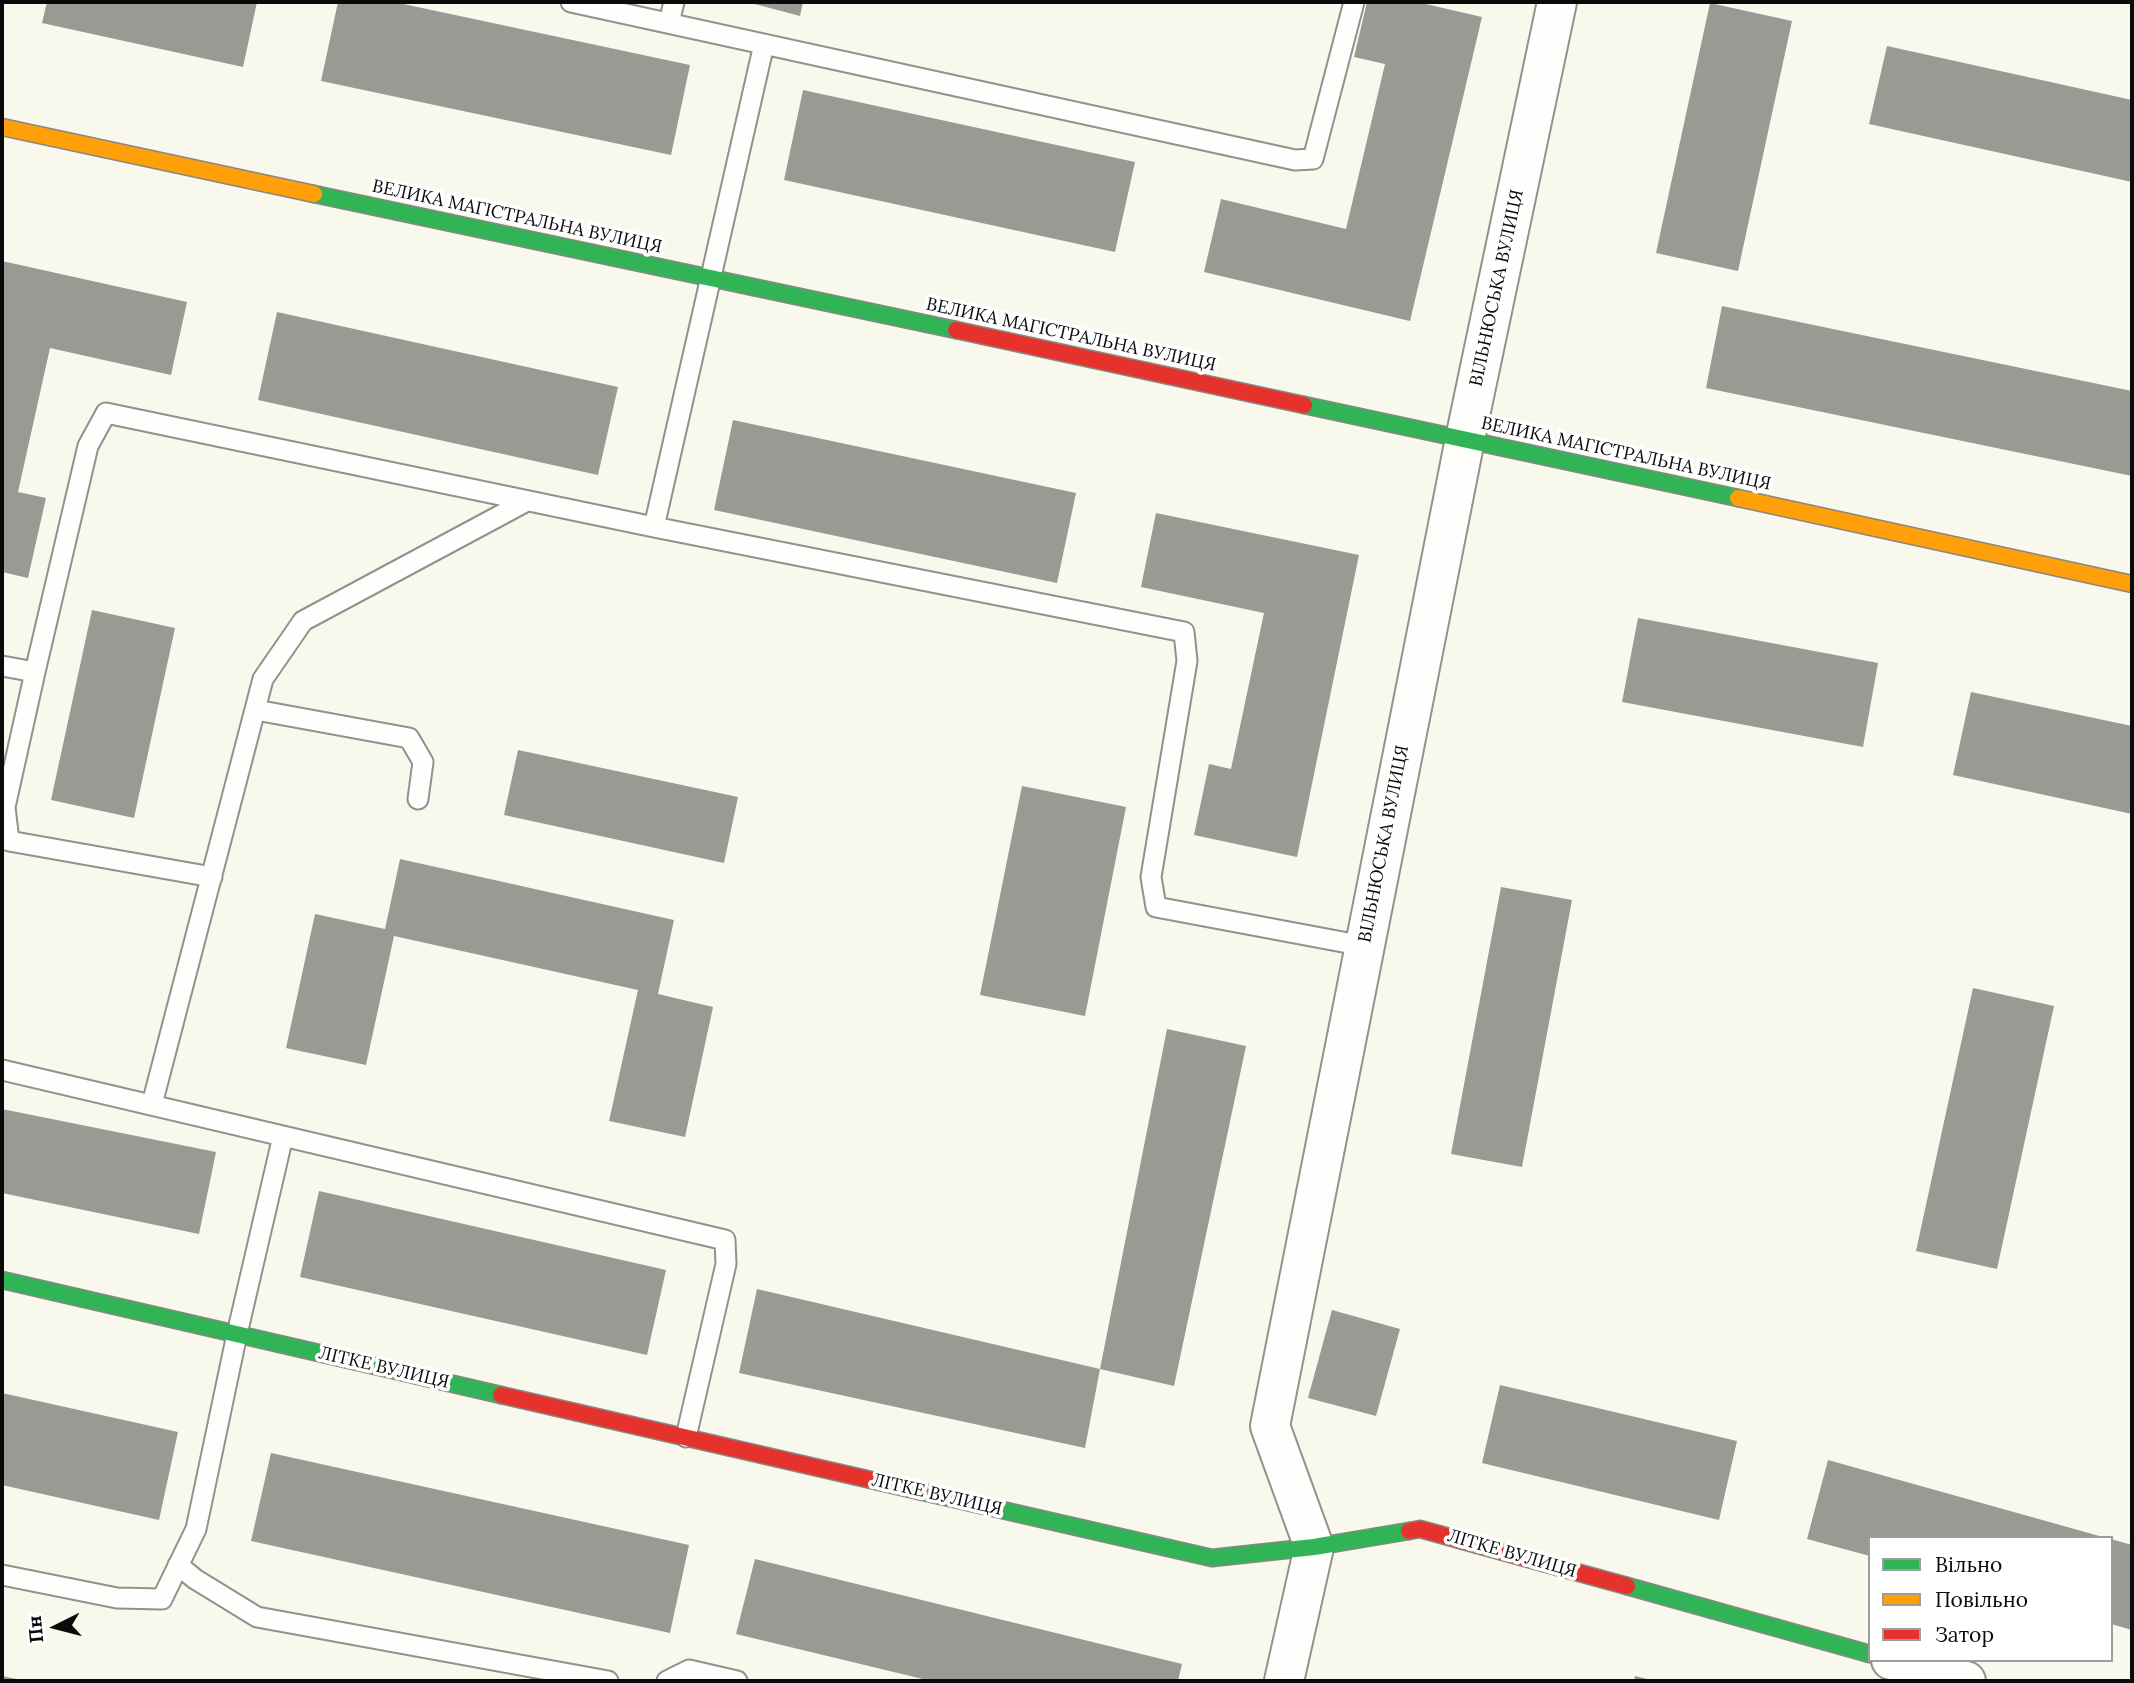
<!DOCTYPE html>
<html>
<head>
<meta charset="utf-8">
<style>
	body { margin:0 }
	#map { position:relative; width:2134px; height:1683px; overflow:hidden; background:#f9f8ed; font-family:Lora,serif }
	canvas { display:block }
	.frame { position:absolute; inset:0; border:4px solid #0a0a0a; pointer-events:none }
	.legend { position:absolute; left:1868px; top:1536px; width:245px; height:126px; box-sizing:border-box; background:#fff; border:2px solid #9d9d9d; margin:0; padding:9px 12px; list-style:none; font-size:21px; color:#0a0a0a }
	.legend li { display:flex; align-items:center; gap:14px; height:35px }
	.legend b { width:35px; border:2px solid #9d9d9d }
	.north { position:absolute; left:21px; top:1592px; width:70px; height:70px; -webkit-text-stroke:5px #fff; paint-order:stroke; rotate:264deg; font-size:19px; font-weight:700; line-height:28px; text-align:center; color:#0a0a0a }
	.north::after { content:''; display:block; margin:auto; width:24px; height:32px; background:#0a0a0a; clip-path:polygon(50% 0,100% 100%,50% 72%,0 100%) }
</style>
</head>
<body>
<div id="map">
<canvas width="2134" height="1683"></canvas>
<div class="frame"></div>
<ul class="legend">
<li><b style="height:9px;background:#30b455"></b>Вільно</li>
<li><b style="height:9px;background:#ff9f0a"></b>Повільно</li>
<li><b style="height:9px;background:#e5322d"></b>Затор</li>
</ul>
<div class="north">Пн</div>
</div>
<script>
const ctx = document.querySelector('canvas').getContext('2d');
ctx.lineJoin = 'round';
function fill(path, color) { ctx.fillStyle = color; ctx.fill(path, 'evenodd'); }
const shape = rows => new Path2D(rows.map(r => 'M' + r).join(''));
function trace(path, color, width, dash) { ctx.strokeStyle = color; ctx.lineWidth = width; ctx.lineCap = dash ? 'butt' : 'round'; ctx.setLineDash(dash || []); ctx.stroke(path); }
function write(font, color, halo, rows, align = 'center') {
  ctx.font = font + ' Lora,serif'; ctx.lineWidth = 7; ctx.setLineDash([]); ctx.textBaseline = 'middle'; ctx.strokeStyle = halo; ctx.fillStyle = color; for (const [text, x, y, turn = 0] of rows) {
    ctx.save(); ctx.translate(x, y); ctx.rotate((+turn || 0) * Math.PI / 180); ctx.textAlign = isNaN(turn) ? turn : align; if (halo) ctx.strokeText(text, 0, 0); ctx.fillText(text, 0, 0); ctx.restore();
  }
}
const building = shape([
	[47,2,257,2,243,67,42,23],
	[338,2,394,2,690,65,671,155,321,81],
	[747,2,803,2,800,16],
	[1367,2,1417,2,1482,17,1410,321,1204,272,1221,199,1346,229,1385,64,1354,57],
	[1710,3,1792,21,1738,271,1656,253],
	[1887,46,2132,100,2132,182,1869,124],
	[803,90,1135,162,1115,252,784,180],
	[2,261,187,302,171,375,50,348,18,492,46,498,28,578,2,572],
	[1722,306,2132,391,2132,476,1706,388],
	[277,312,618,387,598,475,258,400],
	[733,420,1076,493,1057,583,714,510],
	[1156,513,1359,555,1297,857,1194,835,1209,764,1231,769,1264,613,1141,587],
	[92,610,175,628,134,818,51,800],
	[1638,618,1878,663,1863,747,1622,702],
	[1971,692,2132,726,2132,814,1953,775],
	[518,750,738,797,724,863,504,815],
	[1022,786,1126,807,1085,1016,980,995],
	[400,859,674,920,658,994,713,1007,685,1137,609,1121,638,990,394,936,366,1065,286,1048,315,914,385,929],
	[1501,887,1572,900,1522,1167,1451,1154],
	[1973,988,2054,1006,1997,1269,1916,1251],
	[1167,1029,1246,1046,1174,1386,1100,1369],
	[2,1109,216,1152,199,1234,2,1193],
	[319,1191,666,1270,647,1355,300,1277],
	[757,1289,1100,1369,1085,1448,739,1373],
	[1332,1310,1400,1329,1376,1416,1308,1398],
	[1500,1385,1737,1441,1719,1520,1482,1463],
	[2,1393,178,1432,159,1520,2,1485],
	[271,1453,689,1545,670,1633,251,1541],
	[1828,1460,2103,1537,2102,1538,1870,1538,1870,1556,1807,1539],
	[2111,1539,2132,1545,2132,1630,2111,1624],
	[755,1559,1182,1664,1178,1681,931,1681,736,1634],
	[2,1676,21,1680,21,1681,2,1681],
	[1635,1676,1651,1680,1650,1681,1634,1681]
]);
const lane = shape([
	[571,2,1295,160,1313,159,1354,2],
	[669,23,674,2],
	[654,527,764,44],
	[2,666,35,672],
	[256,710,409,738,423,762,418,799],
	[212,877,9,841,5,807,35,672,88,446,106,413,654,527,1184,632,1187,661,1151,877,1156,907,1364,946],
	[2,1070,725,1240,726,1264,686,1437],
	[152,1104,263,679,303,621,527,501],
	[178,1565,195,1579,257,1617,608,1681],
	[2,1575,117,1598,162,1599,196,1529,237,1334,283,1136],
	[667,1681,689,1670,737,1681]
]);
const street = shape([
	[1891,1660,1966,1681],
	[1284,1681,1314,1547,1270,1426,1465,439,1557,2]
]);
const fast = shape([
	[314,194,956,330],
	[1304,405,1738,498],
	[2,1280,501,1395],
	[919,1491,1212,1558,1314,1547,1409,1531],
	[1627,1586,1870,1654]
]);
const slow = shape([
	[2,127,314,194],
	[1738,498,2132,584]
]);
const jam = shape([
	[956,330,1304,405],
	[501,1395,919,1491],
	[1409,1531,1420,1529,1627,1586]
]);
const streetNames = [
	["ВЕЛИКА МАГІСТРАЛЬНА ВУЛИЦЯ",517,217,12],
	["ВІЛЬНЮСЬКА ВУЛИЦЯ",1497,288,-78],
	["ВЕЛИКА МАГІСТРАЛЬНА ВУЛИЦЯ",1071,335,12],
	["ВЕЛИКА МАГІСТРАЛЬНА ВУЛИЦЯ",1626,454,12],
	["ВІЛЬНЮСЬКА ВУЛИЦЯ",1384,844,-79],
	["ЛІТКЕ ВУЛИЦЯ",384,1368,13],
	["ЛІТКЕ ВУЛИЦЯ",937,1495,13],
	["ЛІТКЕ ВУЛИЦЯ",1512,1554,16]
];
fill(building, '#9b9993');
trace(lane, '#92918c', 23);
trace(street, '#92918c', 42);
trace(fast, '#888883', 19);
trace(slow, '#888883', 19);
trace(jam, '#888883', 19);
trace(lane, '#fefefc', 19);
trace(street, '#fefefc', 38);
trace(fast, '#30b455', 16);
trace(slow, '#ff9f0a', 16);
trace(jam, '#e5322d', 16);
write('18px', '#0a0a0a', '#fff', streetNames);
</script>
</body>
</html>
